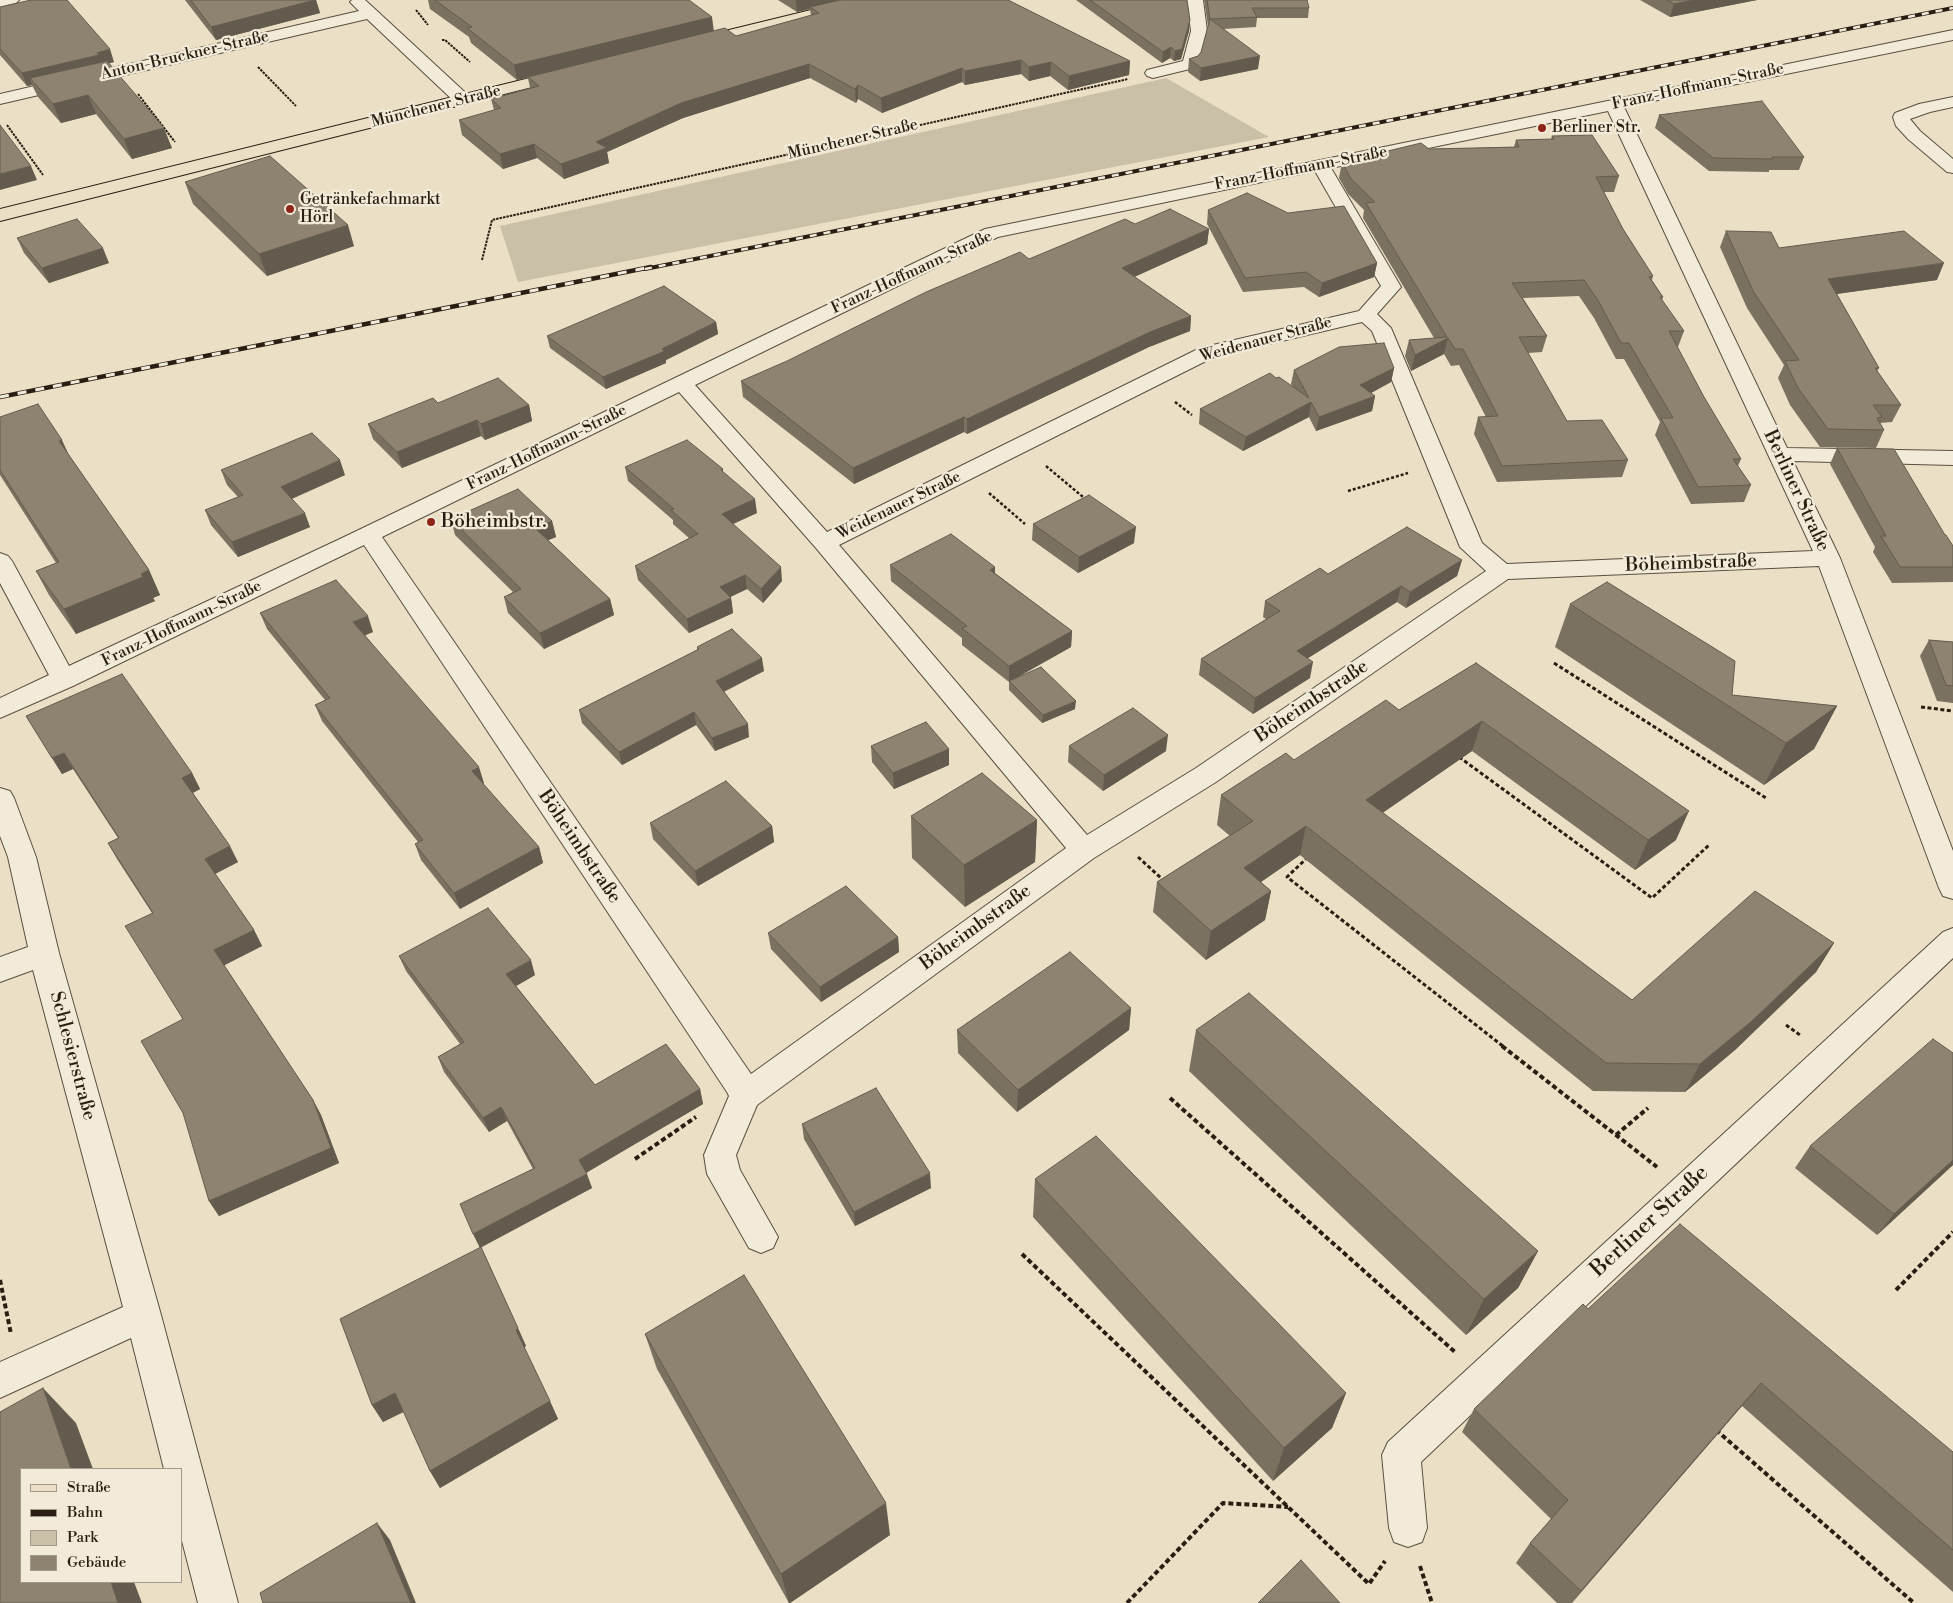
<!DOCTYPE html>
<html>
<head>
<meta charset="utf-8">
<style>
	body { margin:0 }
	#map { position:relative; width:1953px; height:1603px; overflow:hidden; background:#ebe0c5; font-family:"Libre Bodoni",serif }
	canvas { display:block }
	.legend { position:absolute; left:20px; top:1468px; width:162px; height:115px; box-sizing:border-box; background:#f2ebd9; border:1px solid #a2998a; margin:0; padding:6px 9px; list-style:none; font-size:15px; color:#2a1e13 }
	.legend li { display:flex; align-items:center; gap:10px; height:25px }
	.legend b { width:25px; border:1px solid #a2998a }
</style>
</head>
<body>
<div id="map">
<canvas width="1953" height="1603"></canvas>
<ul class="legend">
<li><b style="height:6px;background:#ebe0c5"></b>Straße</li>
<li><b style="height:6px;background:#2a1e13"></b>Bahn</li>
<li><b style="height:14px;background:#cabfa7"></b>Park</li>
<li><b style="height:14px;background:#8e8370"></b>Gebäude</li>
</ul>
</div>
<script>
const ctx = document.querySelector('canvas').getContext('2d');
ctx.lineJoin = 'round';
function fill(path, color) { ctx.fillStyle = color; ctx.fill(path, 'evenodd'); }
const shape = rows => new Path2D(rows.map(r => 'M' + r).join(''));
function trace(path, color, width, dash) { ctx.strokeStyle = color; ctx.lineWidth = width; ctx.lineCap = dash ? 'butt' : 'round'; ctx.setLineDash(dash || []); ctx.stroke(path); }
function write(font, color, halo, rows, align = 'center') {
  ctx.font = font + ' "Libre Bodoni",serif'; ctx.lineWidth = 4.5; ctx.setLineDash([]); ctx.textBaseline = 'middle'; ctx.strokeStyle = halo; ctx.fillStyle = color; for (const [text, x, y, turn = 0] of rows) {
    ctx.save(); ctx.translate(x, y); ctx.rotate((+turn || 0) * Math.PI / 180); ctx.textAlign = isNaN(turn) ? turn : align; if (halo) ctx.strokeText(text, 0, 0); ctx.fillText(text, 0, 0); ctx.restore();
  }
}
const green = shape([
	[1166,78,1269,137,518,282,500,226]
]);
const pathFar3 = shape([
	[416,10,428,25],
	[442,40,445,40,470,62],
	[258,67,296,106],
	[138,94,175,142],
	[7,125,43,175],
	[482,260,492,220,1128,79]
]);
const pathFar2 = shape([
	[1175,402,1192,415],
	[1046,466,1083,497],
	[1348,491,1408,473],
	[989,493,1025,524]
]);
const pathFar1 = shape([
	[1554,663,1766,798],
	[1921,707,1953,711],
	[1459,757,1652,898,1709,845],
	[1138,857,1161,878],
	[1308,857,1287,877,1504,1047],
	[1786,1025,1800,1035]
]);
const path = shape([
	[1502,1046,1657,1167],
	[1170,1098,1455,1352],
	[1616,1135,1648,1108],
	[635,1159,696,1117],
	[1022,1254,1369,1584,1385,1561],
	[0,1280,11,1334],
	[1896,1290,1953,1232],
	[1716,1430,1914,1603],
	[1420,1566,1432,1603],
	[1127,1603,1223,1503,1288,1507]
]);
const minor = shape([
	[0,0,19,0,16,3,0,7,0,0],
	[352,0,365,0,376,10,469,96,471,100,469,104,457,104,367,19,0,104,0,94,359,11,350,2,352,0],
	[1187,0,1203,0,1207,31,1198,64,1196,67,1190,69,1153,78,1147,76,1145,73,1147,70,1183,61,1191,31,1187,0],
	[1953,30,1953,40,1624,107,1787,448,1953,451,1953,465,1793,461,1840,558,1953,851,1953,899,1943,896,1939,888,1819,566,1508,579,1216,782,1094,858,757,1105,736,1155,740,1170,778,1237,773,1248,761,1253,749,1248,707,1174,704,1155,729,1096,727,1092,364,545,73,686,0,718,0,698,49,675,0,583,0,553,8,556,12,561,69,666,342,538,985,229,1953,30],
	[1608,111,1813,551,1507,564,1482,543,1391,328,1377,314,1401,287,1331,168,1608,111],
	[1315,171,1381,286,1359,311,1200,348,827,532,695,385,998,237,1315,171],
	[1362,322,1372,331,1460,547,1486,571,1196,768,1087,835,839,545,1214,357,1362,322],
	[679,392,816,548,1066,848,751,1074,382,537,679,392],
	[1953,97,1953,107,1930,112,1910,119,1920,131,1953,159,1953,173,1947,172,1908,139,1896,126,1893,117,1895,113,1919,104,1953,97],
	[0,788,10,791,14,798,36,857,59,953,161,1315,238,1603,198,1603,181,1537,181,1469,164,1469,131,1338,0,1398,0,1362,123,1307,33,970,0,982,0,957,28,947,8,857,0,836,0,788],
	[1953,928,1953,958,1421,1462,1427,1528,1422,1542,1408,1547,1394,1542,1389,1528,1382,1455,1388,1442,1943,932,1953,928]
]);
const major = shape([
	[852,0,879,0,876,3,698,47,692,45,690,42,692,39,852,0],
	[566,69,572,71,574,74,572,77,0,221,0,209,566,69]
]);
const railFar1 = shape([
	[645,269,1953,8]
]);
const rail = shape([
	[0,397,651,267]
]);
const wall = shape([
	[185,0,316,0,320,13,216,40],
	[428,0,689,0,714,31,736,36,811,16,810,9,797,12,778,0,1008,0,1130,61,1129,75,1068,90,1050,76,1029,81,1021,74,965,85,962,82,882,113,858,99,856,103,810,78,683,118,607,152,609,163,564,179,537,158,503,169,462,135,459,120,494,110,491,99,530,88,528,78,517,80,471,43,469,37,430,9],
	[1076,0,1187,0,1189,31,1181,59,1174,61,1170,58,1162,63],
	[1204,0,1307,0,1309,8,1308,18,1257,18,1256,27,1224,29,1258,69,1200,81,1188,72,1189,59,1198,56,1201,52,1208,26],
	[1640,0,1757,0,1670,17],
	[0,7,114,62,109,63,172,148,132,159,96,114,61,123,38,97,32,85,27,86,0,55],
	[1659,115,1804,157,1799,170,1769,170,1769,172,1709,171,1655,128],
	[1552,136,1619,176,1614,192,1604,192,1623,229,1653,276,1652,280,1663,297,1662,301,1684,331,1678,347,1677,347,1704,397,1741,459,1738,466,1751,485,1744,502,1691,504,1655,435,1660,422,1624,359,1616,359,1594,318,1579,296,1523,298,1547,336,1542,352,1528,353,1567,421,1628,460,1622,477,1497,482,1474,434,1478,417,1486,417,1459,365,1451,366,1444,354,1411,371,1405,356,1409,340,1434,338,1363,218,1364,210,1348,194,1339,178,1342,162,1429,149,1514,147,1516,140,1551,139],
	[185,182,354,246,267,276,193,204],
	[1208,210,1288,213,1377,263,1374,277,1319,297,1304,287,1243,292,1207,224],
	[1135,224,1209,229,1207,244,1134,277,1191,316,1190,331,1149,347,967,434,964,432,854,484,743,397,741,381,1029,259],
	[1726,231,1779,248,1937,280,1837,294,1879,368,1877,371,1901,405,1892,422,1880,423,1884,430,1876,448,1820,447,1790,405,1778,378,1784,365,1747,308,1720,247],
	[17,238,109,263,49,283,24,253],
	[716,322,718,334,666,360,666,363,606,389,550,348,547,336],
	[1394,368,1391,382,1371,393,1375,396,1372,411,1316,431,1309,417,1243,451,1199,424,1200,409,1276,378,1293,387,1291,384,1294,370],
	[529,405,532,421,485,440,481,436,402,468,373,439,368,424],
	[0,417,69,455,149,570,160,595,153,598,155,601,76,634,49,595,36,571,56,563,0,475],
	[1837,448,1945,535,1953,546,1953,582,1892,583,1873,552,1875,547,1830,464],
	[625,467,723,469,723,473,757,513,733,524,782,581,763,603,747,589,730,597,731,598,733,613,689,633,638,580,635,566,689,538,673,524,673,520,628,481],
	[221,470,345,475,292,499,310,527,238,557,211,525,205,510,238,497,227,485],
	[451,519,552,521,556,537,548,540,610,599,614,615,544,649,508,613,504,597,513,592,455,535],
	[1033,524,1134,543,1078,573,1032,540],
	[1462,560,1457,576,1406,608,1397,602,1308,658,1310,678,1253,714,1199,675,1201,659,1266,619,1263,617,1265,601,1328,574],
	[890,565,995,573,1072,631,1071,647,1016,678,1075,709,1042,723,1009,690,1009,682,962,645,962,638,891,581],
	[1570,604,1732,695,1837,706,1814,749,1764,785,1555,647],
	[260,613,373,632,365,635,484,783,483,784,539,847,543,863,460,909,421,860,415,844,418,842,322,721,315,705,325,700,267,629],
	[1929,640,1953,642,1953,703,1937,701,1920,656],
	[697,647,764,671,724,692,749,737,715,751,696,725,622,765,582,723,579,710,697,650],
	[1476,663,1676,840,1635,870,1472,751,1382,813,1632,1000,1834,943,1816,972,1735,1050,1685,1092,1593,1091,1300,855,1261,882,1271,891,1265,920,1206,960,1153,912,1157,882,1230,836,1217,825,1221,795,1399,710],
	[26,716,192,773,200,789,193,793,238,862,215,874,254,930,262,946,224,965,313,1100,321,1115,339,1163,219,1216,209,1201,183,1019,152,913,117,859,108,843,118,838,73,769,62,774],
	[871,746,949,749,949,765,894,789,872,762],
	[1069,746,1166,751,1103,791,1068,762],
	[911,816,1037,820,1035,862,965,907,912,858],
	[650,823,772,826,774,842,698,886,653,839],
	[768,933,898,937,899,952,821,1002,771,949],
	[399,956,535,975,516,986,595,1085,700,1089,703,1104,586,1173,592,1188,481,1247,526,1346,524,1347,558,1419,440,1488,430,1471,404,1412,383,1422,372,1405,480,1247,460,1204,533,1169,507,1121,489,1132,444,1072,438,1057,460,1044,406,971],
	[1131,1008,1129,1030,1017,1112,958,1053,957,1030],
	[1196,1030,1538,1251,1518,1288,1466,1335,1189,1071],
	[802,1124,931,1188,855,1226,804,1139],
	[1810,1146,1953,1165,1877,1235,1795,1168],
	[1035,1179,1346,1393,1332,1428,1273,1481,1033,1217],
	[1588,1309,1953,1452,1953,1592,1742,1406,1572,1603,1557,1603,1516,1563,1530,1543,1551,1519,1462,1432,1474,1409],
	[645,1334,890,1535,790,1603,789,1603,657,1369]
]);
const shadedWall = shape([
	[316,0,320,13,216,40,211,27],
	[796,0,845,0,810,7,810,9,797,12],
	[1695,0,1757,0,1670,17,1674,4],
	[712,17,714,32,517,80,514,65],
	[1190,20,1189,31,1181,59,1174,61,1175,51],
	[1171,47,1170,58,1162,63,1163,52],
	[110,49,114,62,103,65,30,78,32,85,27,86,22,73],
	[1260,56,1258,69,1200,81,1201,68],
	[1021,60,1021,74,965,85,965,71],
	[1130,61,1129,75,1068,90,1069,76],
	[1051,62,1050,76,1029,81,1029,67],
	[809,64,810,78,683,118,607,152,609,163,564,179,561,164,596,142,681,103],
	[962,68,962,82,882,113,881,98],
	[858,85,858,99,856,103,855,89],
	[88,95,96,114,61,123,53,104],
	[164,128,172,148,132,159,124,139],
	[534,144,537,158,503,169,500,154],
	[31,166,37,180,0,190,0,174],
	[348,225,354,246,267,276,259,254],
	[1209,229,1207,244,1121,283,1122,268],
	[103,248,109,263,49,283,42,268],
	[1377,263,1374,277,1319,297,1322,283],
	[1944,263,1937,280,1821,296,1828,279],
	[1191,316,1190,331,1149,347,967,434,967,419,1150,332],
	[716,322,718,334,666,360,666,363,606,389,603,377],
	[1448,338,1444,354,1411,371,1415,355],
	[1394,368,1391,382,1358,400,1360,385],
	[1375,396,1372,411,1316,431,1319,417],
	[1311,402,1309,417,1243,451,1246,437],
	[529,405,532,421,485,440,481,424],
	[964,417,964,432,854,484,853,468],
	[477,420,481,436,402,468,397,452],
	[62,440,73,464,59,441],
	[340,460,345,475,286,501,281,487],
	[755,499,757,513,724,528,722,514],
	[305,513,310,527,238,557,232,542],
	[552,521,556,537,539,544,535,528],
	[1136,527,1134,543,1078,573,1079,557],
	[1462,560,1457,576,1406,608,1410,592],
	[781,567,782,581,763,603,761,589],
	[995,567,995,583,990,570],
	[149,570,160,595,153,598,155,601,76,634,64,609],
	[745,575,747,589,722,601,720,587],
	[1401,586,1397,602,1294,667,1297,651],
	[731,598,733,613,689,633,687,619],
	[610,599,614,615,544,649,540,633],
	[368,616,373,632,359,638,353,622],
	[1072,631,1071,647,1009,682,1009,666],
	[762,658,764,671,718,694,716,681],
	[1313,662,1310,678,1253,714,1255,698],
	[1076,701,1075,709,1042,723,1043,715],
	[1837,706,1814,749,1764,785,1786,743],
	[694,712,696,725,622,765,619,752],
	[1482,721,1472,751,1358,830,1366,800],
	[748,724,749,737,715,751,712,738],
	[1168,735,1166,751,1103,791,1104,775],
	[949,749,949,765,894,789,893,773],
	[64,753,73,769,62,774,52,758],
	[479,767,484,783,477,787,472,771],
	[192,773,200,789,190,794,182,778],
	[1689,811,1676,840,1635,870,1648,840],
	[1037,820,1035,862,965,907,964,865],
	[772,826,774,842,698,886,695,871],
	[1306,826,1300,855,1239,897,1244,868],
	[230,846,238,862,213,875,205,859],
	[539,847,543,863,460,909,454,893],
	[1271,891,1265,920,1206,960,1211,931],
	[254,930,262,946,223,966,214,950],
	[898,937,899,952,821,1002,820,987],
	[1834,943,1816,972,1735,1050,1685,1092,1700,1064],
	[531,960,535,975,511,989,506,974],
	[1131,1008,1129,1030,1017,1112,1018,1090],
	[700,1089,703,1104,584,1174,579,1160],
	[313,1100,321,1115,339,1163,219,1216,209,1201],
	[501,1107,507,1121,489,1132,483,1118],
	[1953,1160,1953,1165,1877,1235,1894,1214],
	[930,1173,931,1188,855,1226,854,1212],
	[587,1174,592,1188,480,1248,473,1234],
	[1538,1251,1518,1288,1466,1335,1484,1299],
	[518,1328,526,1346,524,1348,516,1330],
	[1761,1383,1742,1406,1571,1603,1581,1591],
	[43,1388,76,1423,93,1469,71,1469],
	[395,1393,406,1410,383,1422,372,1405],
	[1346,1393,1332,1428,1273,1481,1284,1448],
	[550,1401,558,1419,440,1488,430,1471],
	[886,1503,890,1535,790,1603,789,1603,781,1574],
	[377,1523,390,1540,416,1603,411,1603],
	[111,1582,134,1582,142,1603,118,1603]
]);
const building = shape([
	[31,0,67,0,110,49,97,53,99,55,22,73,0,49,0,7,31,0],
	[191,0,315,0,211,27,191,0],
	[435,0,689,0,712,17,514,65,467,28,472,27,435,0],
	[840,0,1008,0,1130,61,1069,76,1051,62,1029,67,1021,60,965,71,962,68,881,98,858,85,855,89,809,64,681,103,596,142,607,148,561,164,534,144,500,154,459,120,501,108,491,99,539,86,528,77,725,28,736,36,819,13,810,7,840,0],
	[1090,0,1187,0,1190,20,1182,49,1175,51,1171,47,1163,52,1090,0],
	[1207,0,1307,0,1309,8,1252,8,1257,17,1210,19,1207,0],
	[1667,0,1695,0,1674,4,1667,0],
	[1210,19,1260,56,1201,68,1189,59,1198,56,1201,52,1210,19],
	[107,61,164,128,124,139,88,95,53,104,30,78,107,61],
	[1762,101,1804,157,1772,157,1773,159,1713,158,1659,115,1762,101],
	[0,125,31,166,0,174,0,125],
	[1592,135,1619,176,1596,177,1623,229,1653,276,1649,277,1663,297,1660,297,1684,331,1669,331,1704,397,1741,459,1733,459,1751,485,1698,487,1661,418,1673,418,1629,343,1621,343,1599,302,1584,280,1512,283,1547,336,1519,337,1567,421,1602,420,1628,460,1502,466,1478,417,1498,416,1463,349,1455,349,1448,338,1415,355,1409,340,1447,337,1366,203,1375,202,1351,179,1342,162,1421,143,1429,149,1519,147,1516,140,1554,139,1552,136,1592,135],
	[270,156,348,225,259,254,185,182,270,156],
	[1247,193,1288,213,1344,206,1377,263,1322,283,1306,272,1245,278,1208,210,1247,193],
	[1170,209,1209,229,1122,268,1191,316,1150,332,967,419,964,417,853,468,741,381,787,361,926,292,1020,252,1029,259,1125,219,1135,224,1170,209],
	[77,219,103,248,42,268,17,238,77,219],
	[1726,231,1771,232,1779,248,1904,231,1944,263,1828,279,1879,368,1875,368,1901,405,1873,405,1882,417,1877,418,1884,430,1828,429,1798,388,1785,361,1799,360,1753,291,1726,231],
	[664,286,716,322,662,349,665,351,603,377,547,336,664,286],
	[1384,343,1394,368,1360,385,1375,396,1319,417,1311,402,1246,437,1200,409,1270,373,1276,378,1279,377,1309,398,1294,370,1339,347,1384,343],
	[498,378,529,405,481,424,477,420,397,452,368,424,433,398,438,403,498,378],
	[38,404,62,440,59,441,149,570,141,574,143,577,64,609,36,571,59,562,0,470,0,417,38,404],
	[312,433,340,460,281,487,305,513,232,542,205,510,243,495,221,470,312,433],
	[687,440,723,469,721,470,755,499,722,514,781,567,761,589,745,575,720,587,731,598,687,619,635,566,698,534,671,510,674,509,625,467,687,440],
	[1837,448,1894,449,1945,535,1946,535,1953,546,1953,567,1900,567,1881,536,1886,536,1837,448],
	[518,489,552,521,535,528,610,599,540,633,504,597,521,589,451,519,518,489],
	[1089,495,1136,527,1079,557,1033,524,1089,495],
	[1407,527,1462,560,1410,592,1401,586,1297,651,1313,662,1255,698,1201,659,1280,611,1265,601,1320,568,1328,574,1407,527],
	[951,534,995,567,990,570,1072,631,1009,666,962,628,967,626,890,565,951,534],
	[336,580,368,616,353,622,479,767,472,771,539,847,454,893,415,844,423,840,315,705,330,698,260,613,336,580],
	[1607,582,1735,661,1732,695,1837,706,1786,743,1570,604,1607,582],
	[732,629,762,658,716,681,748,724,712,738,694,712,619,752,579,710,699,649,697,647,732,629],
	[1929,640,1953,642,1953,686,1946,685,1929,640],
	[1476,663,1689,811,1648,840,1482,721,1366,800,1632,1000,1755,891,1834,943,1752,1021,1700,1064,1606,1063,1306,826,1244,868,1271,891,1211,931,1157,882,1253,821,1221,795,1286,753,1294,760,1386,700,1399,710,1476,663],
	[1041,667,1076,701,1043,715,1009,681,1041,667],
	[122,674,192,773,182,778,230,846,205,859,254,930,214,950,313,1100,331,1148,209,1201,183,1113,141,1041,183,1019,125,926,153,913,108,843,119,838,64,753,52,758,26,716,122,674],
	[1133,708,1168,735,1104,775,1069,746,1133,708],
	[926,722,949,749,893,773,871,746,926,722],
	[982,773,1037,820,964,865,911,816,982,773],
	[726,781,772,826,695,871,650,823,726,781],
	[846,886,898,937,820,987,768,933,846,886],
	[488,908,531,960,506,974,595,1085,666,1044,700,1089,579,1160,587,1174,473,1234,460,1204,535,1168,501,1107,483,1118,438,1057,464,1042,399,956,488,908],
	[1070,952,1131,1008,1018,1090,957,1030,1070,952],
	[1249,993,1538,1251,1484,1299,1196,1030,1249,993],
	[1933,1039,1953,1053,1953,1160,1894,1214,1810,1146,1933,1039],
	[876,1088,930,1173,854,1212,802,1124,876,1088],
	[1096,1136,1346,1393,1284,1448,1035,1179,1096,1136],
	[1680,1224,1953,1452,1953,1550,1761,1383,1581,1591,1530,1543,1568,1500,1474,1409,1583,1304,1588,1309,1680,1224],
	[481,1247,518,1328,516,1330,550,1401,430,1471,395,1393,372,1405,340,1319,481,1247],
	[744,1275,886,1503,781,1574,645,1334,744,1275],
	[43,1388,71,1469,21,1469,21,1582,111,1582,118,1603,0,1603,0,1412,43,1388],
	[377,1523,411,1603,263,1603,260,1593,377,1523],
	[1301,1560,1340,1603,1258,1603,1301,1560]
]);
const markers = [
	[1542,128,5,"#8f2418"],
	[290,209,5,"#8f2418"],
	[431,522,5,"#8f2418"]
];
const farStreetnames = [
	["Anton-Bruckner-Straße",185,56,-13],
	["Franz-Hoffmann-Straße",1698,87,-12],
	["Münchener Straße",436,107,-14],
	["Münchener Straße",853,140,-13],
	["Franz-Hoffmann-Straße",1301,169,-11],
	["Franz-Hoffmann-Straße",912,273,-25],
	["Weidenauer Straße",1266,340,-15],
	["Franz-Hoffmann-Straße",547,448,-26],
	["Weidenauer Straße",899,506,-26],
	["Franz-Hoffmann-Straße",182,624,-26]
];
const farPoinames = [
	["Berliner Str.",1552,128],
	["Getränkefachmarkt",300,200],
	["Hörl",300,218]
];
const streetNames = [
	["Berliner Straße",1796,491,65],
	["Böheimbstraße",1691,564,-2],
	["Böheimbstraße",1312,702,-34],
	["Böheimbstraße",579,847,56],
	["Böheimbstraße",976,928,-36],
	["Schlesierstraße",72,1056,75]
];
const poiNames = [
	["Böheimbstr.",441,522]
];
const nearStreetnames = [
	["Berliner Straße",1650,1222,-43]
];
fill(green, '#cabfa7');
trace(minor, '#5a4e40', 2);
trace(major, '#2a1e13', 2);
trace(pathFar3, '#2a1e13', 2, [2.5, 1]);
trace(pathFar2, '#2a1e13', 2.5, [3, 2]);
trace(pathFar1, '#2a1e13', 3, [4, 2.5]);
trace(path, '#2a1e13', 4, [5, 3]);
fill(minor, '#f2ebd9');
fill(major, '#ebe0c5');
trace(railFar1, '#2a1e13', 4);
trace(rail, '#2a1e13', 4.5);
trace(railFar1, '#f2ebd9', 2.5, [7]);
trace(rail, '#f2ebd9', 3, [9]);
fill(wall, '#7a7160');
fill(shadedWall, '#635c4e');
fill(building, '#8e8370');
trace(building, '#635c4e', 1);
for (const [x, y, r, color] of markers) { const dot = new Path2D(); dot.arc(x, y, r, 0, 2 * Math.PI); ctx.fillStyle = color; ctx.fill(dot); trace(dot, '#f2ebd9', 2); }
write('16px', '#2a1e13', '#f2ebd9', farStreetnames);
write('16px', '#2a1e13', '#f2ebd9', farPoinames, 'left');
write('19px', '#2a1e13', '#f2ebd9', streetNames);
write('19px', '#2a1e13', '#f2ebd9', poiNames, 'left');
write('22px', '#2a1e13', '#f2ebd9', nearStreetnames);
</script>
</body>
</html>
